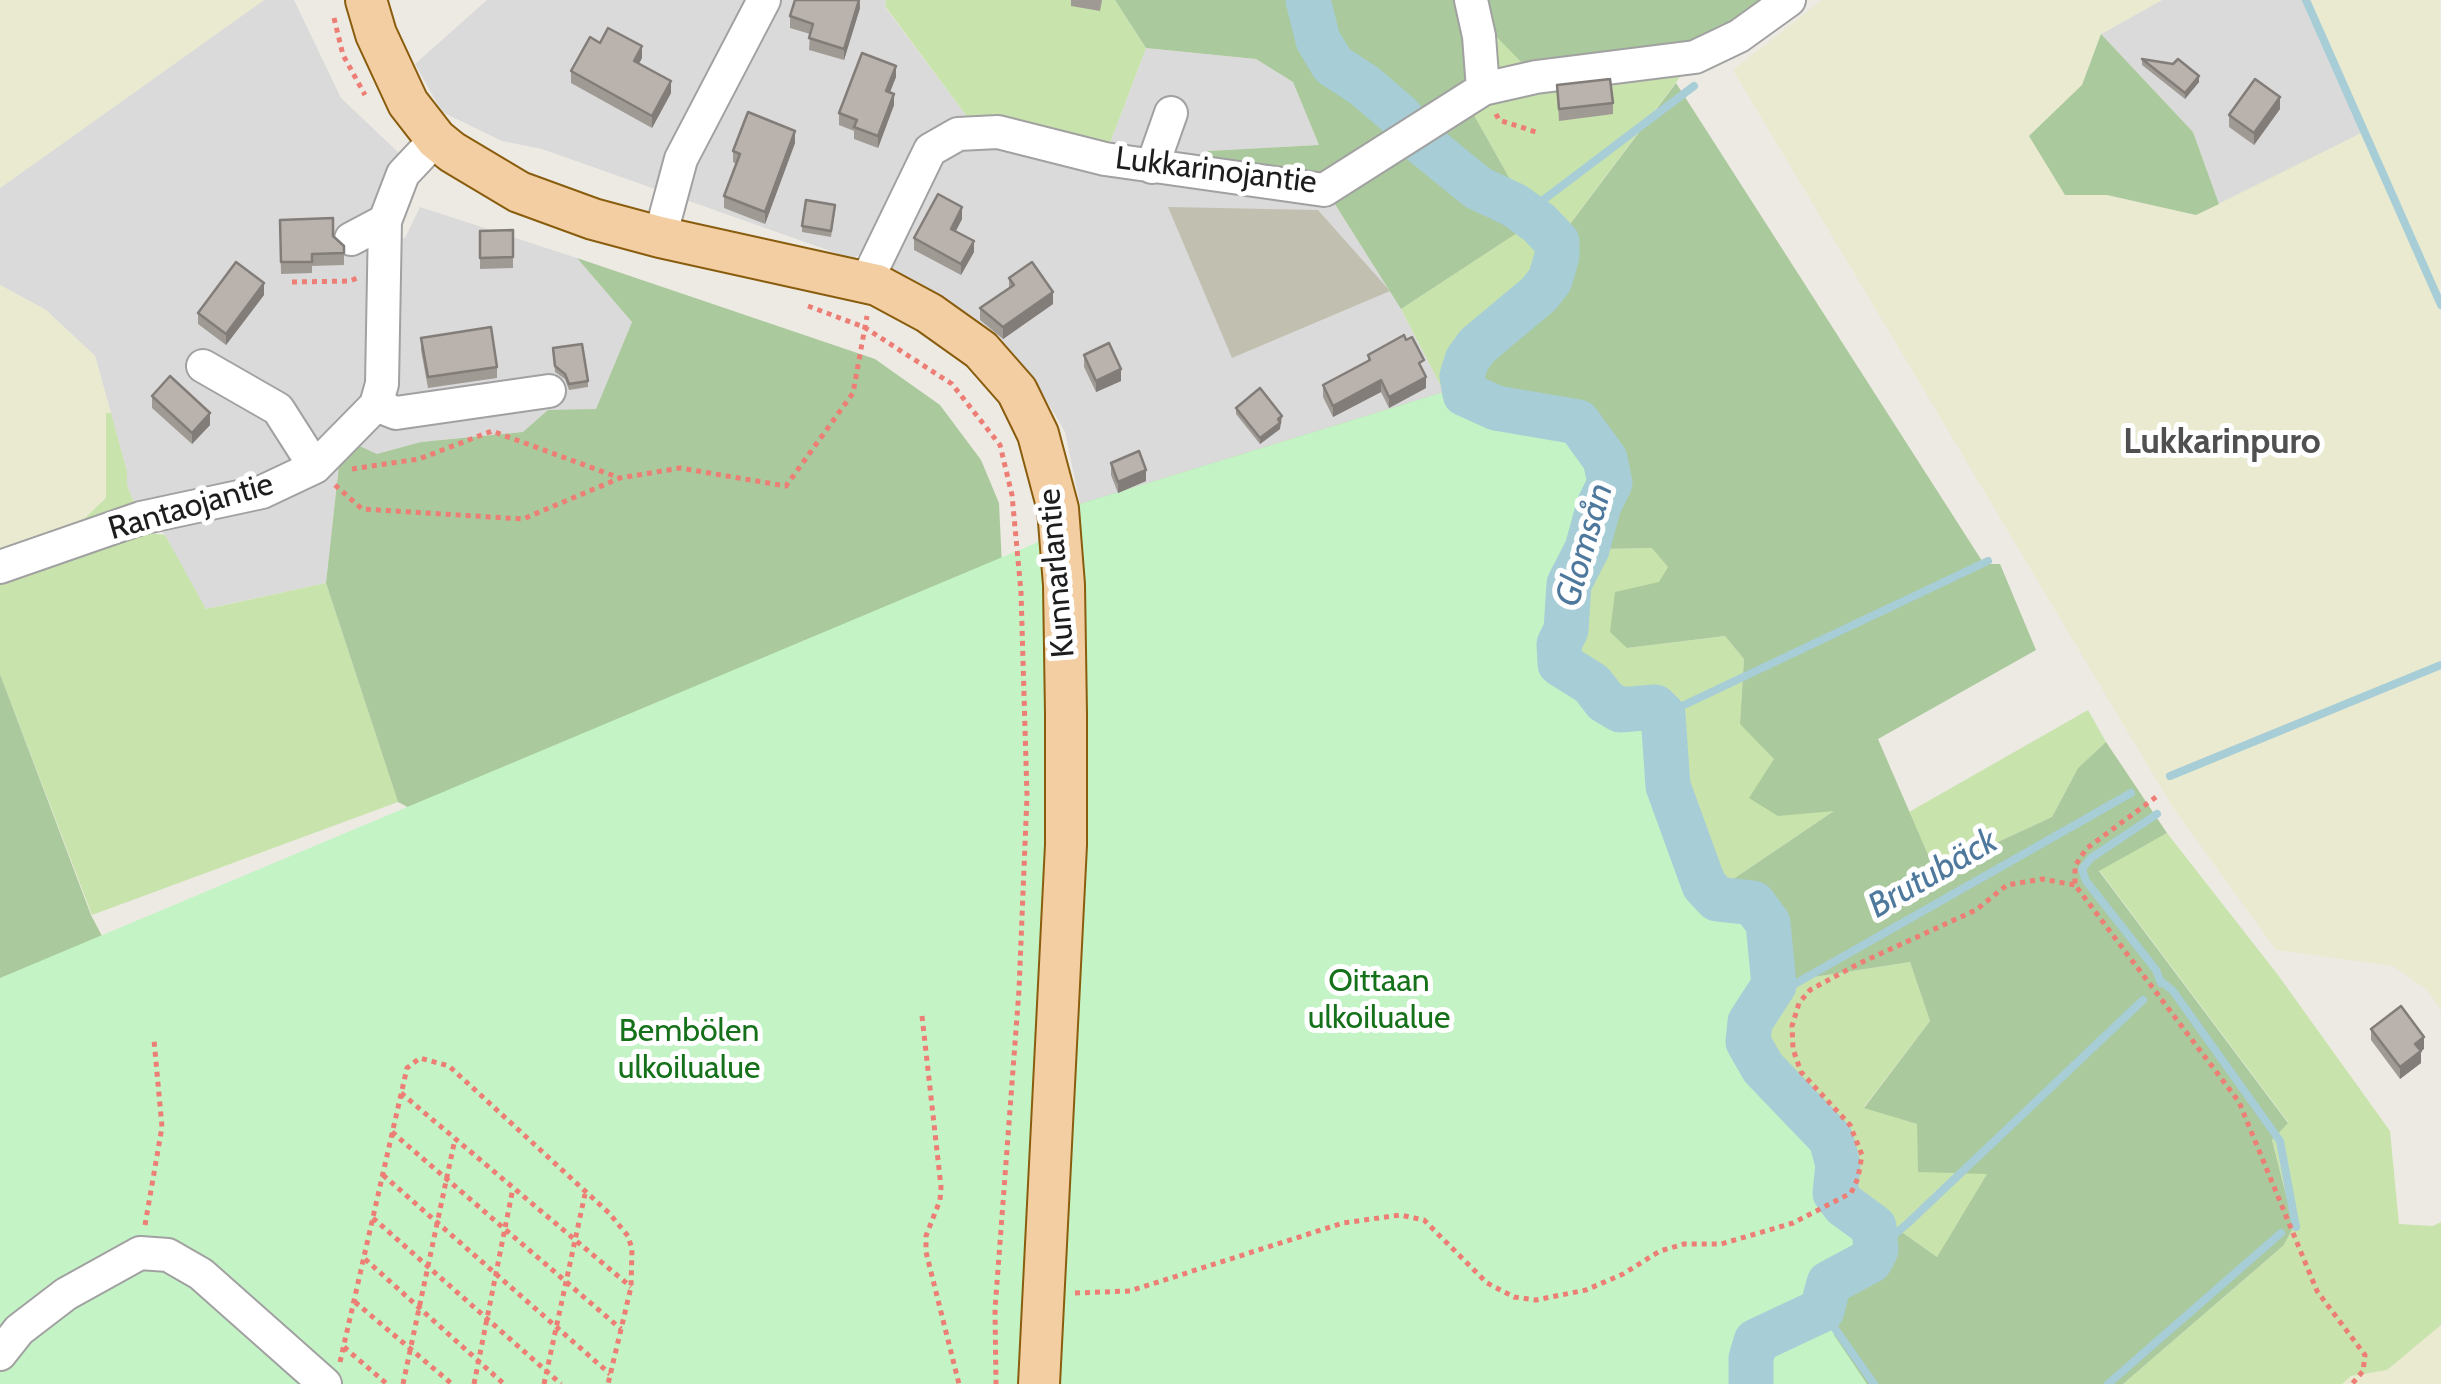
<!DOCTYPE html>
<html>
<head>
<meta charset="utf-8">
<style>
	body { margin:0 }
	canvas { display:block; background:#edeae3 }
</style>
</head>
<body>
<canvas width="2441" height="1384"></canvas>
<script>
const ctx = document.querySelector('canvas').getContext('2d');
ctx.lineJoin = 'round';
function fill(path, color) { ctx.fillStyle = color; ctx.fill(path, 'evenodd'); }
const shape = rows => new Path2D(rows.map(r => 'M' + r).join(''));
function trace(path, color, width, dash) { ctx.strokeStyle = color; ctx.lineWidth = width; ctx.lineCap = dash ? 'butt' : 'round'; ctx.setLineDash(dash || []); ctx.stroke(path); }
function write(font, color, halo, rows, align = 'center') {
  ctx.font = font + ' Cabin,sans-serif'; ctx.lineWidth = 10; ctx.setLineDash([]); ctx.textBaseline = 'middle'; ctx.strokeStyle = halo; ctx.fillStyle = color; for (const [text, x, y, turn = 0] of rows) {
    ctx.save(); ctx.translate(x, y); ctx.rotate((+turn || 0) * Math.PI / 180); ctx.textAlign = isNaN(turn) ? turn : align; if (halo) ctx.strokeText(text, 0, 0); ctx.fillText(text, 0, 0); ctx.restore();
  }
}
const residential = shape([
	[264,0,294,0,341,98,400,154,372,236,405,238,420,207,577,258,632,322,596,409,548,411,524,432,421,442,339,466,326,583,205,609,165,535,136,507,127,485,127,471,95,356,46,310,0,285,0,188],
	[487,0,886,0,885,7,971,122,874,243,853,259,542,149,502,141,442,112,415,64],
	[2162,0,2306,0,2364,132,2219,204,2193,132,2101,34],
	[1146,48,1256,59,1293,82,1319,145,1209,151,1204,168,1107,151],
	[983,145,1094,171,1333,201,1401,309,1444,392,1080,504,1065,432,1034,379,992,334,889,271,940,159,957,147]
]);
const construction = shape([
	[1168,207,1318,210,1390,291,1232,358]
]);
const farmland = shape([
	[0,0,264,0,0,188],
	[1822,0,2162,0,2101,34,2082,85,2065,195,2107,195,2196,215,2363,132,2306,0,2440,0,2441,1010,2427,990,2393,966,2276,950,2172,806,1733,70],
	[0,285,46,310,95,356,111,413,106,414,106,498,83,520,0,548],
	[2441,1325,2441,1384,2342,1384,2351,1376,2387,1370]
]);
const grass = shape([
	[886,0,1115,0,1146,48,1107,151,971,122,885,6],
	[1460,0,1695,57,1444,392,1401,309,1534,222,1465,99],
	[106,413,111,413,127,471,127,485,136,507,0,557,0,548,83,520,106,498],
	[141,532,165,535,206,609,326,583,398,802,92,915,0,674,0,579,68,561],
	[1653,548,1668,567,1627,648,1725,636,1744,659,1740,724,1836,810,1726,884,1788,981,1910,962,1930,1021,1864,1107,1917,1124,1988,1173,1937,1257,1882,1218,1841,1222,1812,1197,1837,1172,1837,1152,1831,1139,1748,1042,1726,958,1523,646,1552,550],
	[2088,710,2106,742,2078,768,2052,817,1935,871,1909,812],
	[2167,833,2278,975,2390,1131,2399,1224,2433,1226,2441,1222,2441,1325,2387,1370,2351,1376,2342,1384,2123,1384,2282,1247,2294,1225,2272,1140,2288,1122,2099,870]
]);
const forest = shape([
	[1115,0,1460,0,1474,78,1465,99,1534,222,1401,309,1333,201,1204,168,1208,151,1319,145,1293,82,1256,59,1146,48],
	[1480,0,1773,0,1736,26,1637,62,1536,77,1486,26],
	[2101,34,2193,132,2219,204,2196,215,2107,195,2065,195,2029,136,2082,85],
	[1676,83,1984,564,2000,564,2036,650,1878,739,1935,871,2052,817,2078,768,2106,742,2167,833,2099,871,2288,1123,2272,1140,2294,1226,2283,1246,2123,1384,1080,1384,1080,504,1444,392],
	[1652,548,1668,567,1659,582,1615,592,1610,632,1627,648,1725,636,1744,659,1740,724,1774,759,1749,798,1778,816,1834,811,1726,884,1788,981,1910,962,1930,1021,1864,1108,1917,1124,1918,1172,1987,1174,1937,1257,1882,1218,1841,1222,1813,1197,1837,1172,1837,1152,1831,1139,1754,1055,1726,958,1523,646,1552,550],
	[577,258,875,359,940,405,981,460,999,503,1013,797,421,814,398,802,326,583,339,465,355,444,377,454,421,442,523,432,548,410,596,409,632,322],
	[0,674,91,915,115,961,0,1320]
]);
const park = shape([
	[1444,392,1470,402,1591,434,1609,493,1559,633,1573,689,1654,722,1711,894,1765,914,1772,979,1733,1036,1754,1083,1825,1133,1837,1172,1823,1194,1872,1234,1833,1288,1834,1335,1867,1384,1760,1384,1764,1351,1823,1326,1813,1305,1752,1329,1735,1384,0,1384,0,978,1036,543,1080,504]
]);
const stream = shape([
	[2306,0,2441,305],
	[1526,213,1694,86],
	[1663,715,1988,561],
	[2170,776,2441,665],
	[2157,814,2091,858,2082,869,2086,881,2156,970,2161,983],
	[2162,982,2173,991,2280,1141,2296,1227],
	[1763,1002,2131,793],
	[1876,1250,1907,1224,2143,1000],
	[1822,1310,1874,1384],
	[2108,1384,2281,1233]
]);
const river = shape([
	[1308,0,1318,40,1333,65,1365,86,1401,117],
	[1420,141,1478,188,1514,205,1539,223,1557,242,1557,256,1550,280,1539,294,1477,346,1467,360,1462,376,1465,394,1496,408,1578,422,1605,459,1610,483,1599,505,1587,549,1569,584,1566,630,1559,644,1560,664,1592,684,1605,701,1620,710,1655,707,1663,715,1668,786,1704,885,1717,899,1753,903,1768,923,1774,985,1750,1022,1748,1042,1763,1068,1831,1139,1838,1165,1835,1193,1844,1205,1874,1227,1876,1250,1870,1261,1829,1283,1822,1310,1756,1341,1751,1358,1751,1384]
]);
const path = shape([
	[334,18,343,55,365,95],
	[1496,114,1499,120,1539,133],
	[292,282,350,281,357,278],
	[808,306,864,327,952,384,1000,445,1012,495,1021,592,1027,796,1019,990,995,1309,996,1384],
	[352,469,419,459,492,431,620,478],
	[335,485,362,509,523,519,620,478,680,468,786,486,853,393,867,316],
	[2156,797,2086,849,2075,866,2075,885,2239,1102,2317,1291,2365,1355,2363,1371,2352,1384],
	[922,1016,941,1187,940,1200,926,1236,926,1252,959,1384],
	[401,1093,631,1287],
	[392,1132,621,1329],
	[383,1175,610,1374],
	[373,1218,561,1384],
	[145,1225,162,1127,154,1040],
	[365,1259,504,1384],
	[1075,1293,1130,1291,1343,1223,1400,1215,1424,1220,1487,1283,1514,1297,1536,1300,1586,1290,1623,1274,1660,1251,1684,1244,1721,1244,1793,1223,1851,1193,1858,1178,1862,1155,1850,1125,1801,1072,1793,1049,1792,1026,1799,1003,1810,990,1858,964,1976,910,2007,885,2042,879,2075,885],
	[355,1302,452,1384],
	[344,1347,387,1384],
	[340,1362,407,1068,420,1058,449,1066,609,1213,628,1236,632,1249,631,1287,608,1384],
	[403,1384,455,1139],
	[474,1384,513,1188],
	[544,1384,585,1194]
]);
const minor = shape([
	[1471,0,1479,36,1483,89],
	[1152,167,1171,113],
	[660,237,681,159,764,0],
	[351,239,385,221],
	[866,282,930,150,958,134,998,132,1105,159,1324,190,1483,89,1536,77,1695,57,1739,36,1789,0],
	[203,366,278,409,315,467],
	[376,405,396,413,549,391],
	[0,567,141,518,262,492,315,467,376,405,382,384,385,221,403,174,436,139],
	[0,1354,19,1330,66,1294,140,1253,168,1255,201,1274,325,1384]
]);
const major = shape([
	[366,0,376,34,408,103,436,139,452,152,519,192,593,219,660,237,877,285,929,313,981,350,1017,391,1038,434,1058,509,1064,585,1066,714,1066,845,1039,1384]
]);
const wall = shape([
	[860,0,860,8,844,60,809,50,810,34,790,28,790,16],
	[1071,0,1102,0,1100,11,1071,6],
	[600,43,642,58,639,64,671,93,652,128,571,83,571,71],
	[2142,59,2199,82,2185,99,2142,65],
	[896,77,890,92,894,105,878,148,854,139,854,131,839,125,839,113],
	[1557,85,1613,103,1613,114,1559,121],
	[2280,109,2254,145,2229,127,2229,115],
	[795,143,765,224,724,208,724,196,736,164,733,162,733,151],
	[835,211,831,237,802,232,802,226],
	[962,219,956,231,974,252,961,275,914,250,914,238],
	[280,220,344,246,344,265,312,266,312,273,281,274],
	[513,230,513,268,480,269,480,231],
	[1009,278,1053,304,1003,339,980,320,980,308,1009,288],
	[264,295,226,345,198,324,198,313],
	[421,338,497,367,497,378,428,388,421,350],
	[553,348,588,381,588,387,569,390,565,379,555,372],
	[1084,355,1121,381,1096,392,1084,367],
	[1368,355,1424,372,1426,388,1389,408,1381,392,1333,417,1323,397,1323,385,1368,362],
	[152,396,210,425,192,444,152,408],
	[1236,408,1282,422,1280,423,1280,429,1260,444,1236,414],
	[1111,463,1146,481,1118,493,1111,475],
	[2371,1029,2424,1049,2421,1051,2421,1063,2400,1079,2371,1040]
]);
const shadedWall = shape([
	[859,0,860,8,844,60,844,49],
	[642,46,642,58,634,72,634,61],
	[896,66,896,77,886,102,886,91],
	[2199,76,2199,82,2185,99,2185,93],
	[671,81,671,93,652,128,652,116],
	[894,94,894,105,878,148,878,136],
	[2280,97,2280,109,2254,145,2254,133],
	[795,131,795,143,765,224,765,212],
	[962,207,962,219,951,240,951,229],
	[974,241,974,252,961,275,961,264],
	[264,283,264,295,226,345,226,334],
	[1053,292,1053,304,1003,339,1003,327],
	[1121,369,1121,381,1096,392,1096,381],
	[1426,377,1426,388,1389,408,1389,397],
	[1381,380,1381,392,1333,417,1333,406],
	[210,413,210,425,192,444,192,433],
	[1282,416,1280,429,1260,444,1260,438],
	[1146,470,1146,481,1118,493,1118,482],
	[2424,1037,2424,1049,2415,1055,2415,1044],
	[2421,1051,2421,1063,2400,1079,2400,1067]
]);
const building = shape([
	[795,0,859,0,844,49,809,38,813,24,790,16,795,0],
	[608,28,642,46,634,61,671,81,652,116,571,71,590,37,600,43,608,28],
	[862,53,896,66,886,91,894,94,878,136,854,127,857,120,839,113,862,53],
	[2142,59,2173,64,2178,59,2199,76,2185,93,2142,59],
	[1610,79,1613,103,1559,109,1557,85,1610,79],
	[2255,79,2280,97,2254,133,2229,115,2255,79],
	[748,112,795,131,765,212,724,196,740,154,733,151,748,112],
	[938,194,962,207,951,229,974,241,961,264,914,238,938,194],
	[806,200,835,205,831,231,802,226,806,200],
	[333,218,333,236,344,246,344,253,312,254,312,262,281,262,280,220,333,218],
	[513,230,513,257,480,258,480,231,513,230],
	[236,262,264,283,226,334,198,313,236,262],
	[1032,262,1053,292,1003,327,980,308,1014,285,1009,278,1032,262],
	[491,327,497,367,428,377,421,338,491,327],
	[1404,335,1406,340,1412,337,1424,360,1419,363,1426,377,1389,397,1381,380,1333,406,1323,385,1370,360,1368,355,1404,335],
	[1109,343,1121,369,1096,381,1084,355,1109,343],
	[582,344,588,381,569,384,565,374,555,366,553,348,582,344],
	[170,376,210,413,192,433,152,396,170,376],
	[1260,388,1282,416,1278,419,1280,423,1260,438,1236,408,1260,388],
	[1139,451,1146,470,1118,482,1111,463,1139,451],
	[2401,1006,2424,1037,2415,1044,2421,1051,2400,1067,2371,1029,2401,1006]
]);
const streetNames = [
	["Lukkarinojantie",1216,171,7],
	["Rantaojantie",191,507,-16],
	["Kunnarlantie",1057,573,-95]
];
const parkNames = [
	["Oittaan",1379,982],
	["ulkoilualue",1379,1019],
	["Bembölen",689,1032],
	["ulkoilualue",689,1069]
];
const neighbourhoodNames = [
	["Lukkarinpuro",2222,443]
];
const waterNames = [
	["Glomsån",1585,545,-74],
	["Brutubäck",1933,874,-30]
];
fill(residential, '#dbdada');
fill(construction, '#c1c0b0');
fill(farmland, '#e9ead0');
fill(grass, '#c9e3ad');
fill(forest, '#aac99c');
fill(park, '#c4f4c6');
trace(stream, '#a7cdd7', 8);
trace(river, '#a7cdd7', 45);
trace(minor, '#a1a1a1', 36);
trace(major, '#895d0d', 44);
trace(path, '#ed7e75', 5, [5, 5]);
trace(minor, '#fff', 32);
trace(major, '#f3cea2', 40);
fill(wall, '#a09a95');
fill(shadedWall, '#827d79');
fill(building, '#bab3ad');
trace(building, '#827d79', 2.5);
write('32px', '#1d1d1d', '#fff', streetNames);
write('32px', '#15711a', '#fff', parkNames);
write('bold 35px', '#505050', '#fff', neighbourhoodNames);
write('italic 35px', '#4f789d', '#fff', waterNames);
</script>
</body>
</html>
